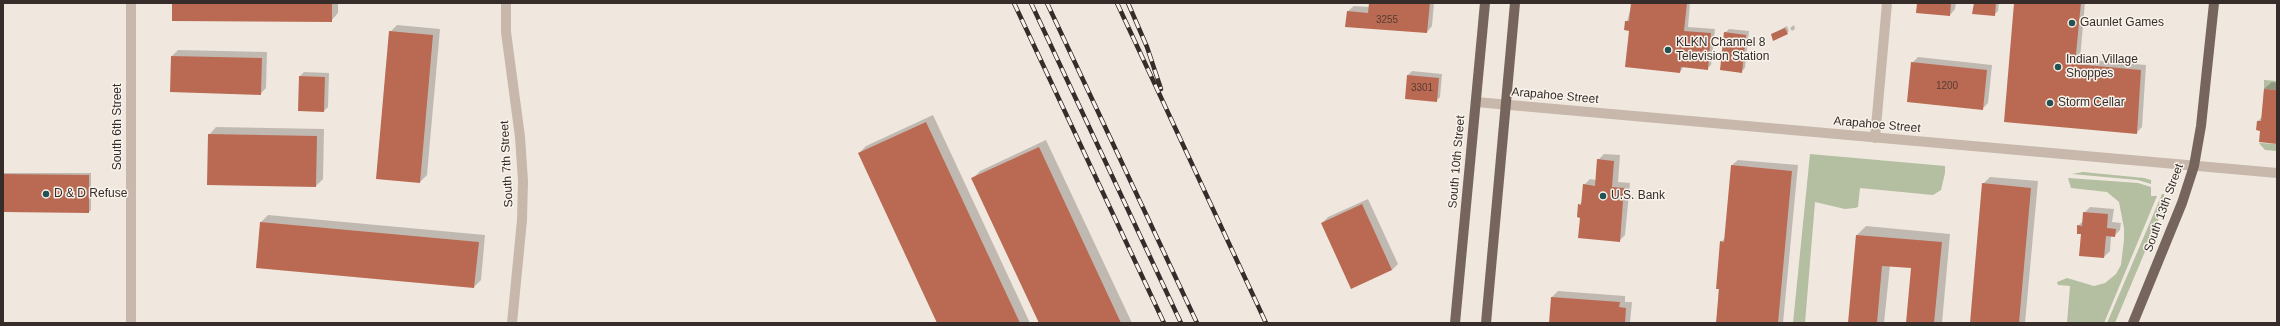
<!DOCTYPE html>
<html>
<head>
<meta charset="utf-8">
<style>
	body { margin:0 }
	#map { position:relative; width:2280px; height:326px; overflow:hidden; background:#f0e8df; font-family:Helvetica,sans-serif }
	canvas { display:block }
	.frame { position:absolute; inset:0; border:4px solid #362d2a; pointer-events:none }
</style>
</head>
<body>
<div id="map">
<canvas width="2280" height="326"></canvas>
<div class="frame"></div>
</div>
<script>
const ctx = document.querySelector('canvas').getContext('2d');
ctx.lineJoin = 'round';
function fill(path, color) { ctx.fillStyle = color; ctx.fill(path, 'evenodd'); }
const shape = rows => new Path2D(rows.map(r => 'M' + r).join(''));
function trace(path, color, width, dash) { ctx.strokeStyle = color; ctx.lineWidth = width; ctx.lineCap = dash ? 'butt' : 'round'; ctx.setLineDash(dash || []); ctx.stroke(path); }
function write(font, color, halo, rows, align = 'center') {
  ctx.font = font + ' Helvetica,sans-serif'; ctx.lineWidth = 3; ctx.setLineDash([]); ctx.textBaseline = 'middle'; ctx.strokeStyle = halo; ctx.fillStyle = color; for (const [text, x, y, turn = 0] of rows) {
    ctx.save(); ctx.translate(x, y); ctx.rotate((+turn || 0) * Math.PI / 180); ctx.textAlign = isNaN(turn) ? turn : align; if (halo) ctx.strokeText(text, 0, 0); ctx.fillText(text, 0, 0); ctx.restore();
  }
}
const green = shape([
	[2264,80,2277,81,2277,90,2264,89],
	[2259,143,2277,144,2277,151,2265,150],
	[1810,154,1945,166,1945,173,1941,190,1933,195,1860,188,1858,207,1855,208,1845,209,1815,202,1805,323,1793,323],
	[2083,172,2144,178,2151,180,2151,184,2138,180,2072,174],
	[2068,178,2138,183,2151,187,2151,196,2157,196,2104,323,2067,323,2070,286,2058,285,2057,282,2067,278,2094,286,2105,283,2116,274,2121,265,2124,240,2124,228,2119,202,2107,192,2071,188],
	[2162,194,2164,194,2165,200,2162,211,2115,323,2107,323]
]);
const shadow = shape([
	[173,3,338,3,338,13,331,21],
	[1370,3,1434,3,1432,26,1427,32,1348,11,1354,6,1369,7],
	[1632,3,1690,3,1688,27,1715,29,1711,65,1707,69,1684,66,1680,72,1630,30,1625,29],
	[1918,3,1956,3,1955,9,1950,15],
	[1975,3,1999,3,1998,11,1994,15],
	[2015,3,2085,3,2080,59,2146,65,2142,127,2136,133],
	[397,25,440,29,427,175,420,182,390,32],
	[1794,25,1795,29,1792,31,1790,28],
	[1787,26,1789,31,1787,33,1772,34],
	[1729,29,1749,31,1745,68,1741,72,1725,33],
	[178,50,267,52,266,88,260,94,172,56],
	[1918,57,1992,65,1988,103,1983,108,1912,63],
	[1412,71,1442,74,1440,97,1436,101,1408,75],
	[304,72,329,73,328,107,324,111,300,76],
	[2272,82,2277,83,2277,143,2261,130,2258,121,2262,117,2264,89],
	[933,115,1030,323,938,323,859,153,866,146],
	[216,127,324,129,323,179,316,186,209,135],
	[1046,140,1132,323,1040,323,973,178,980,171],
	[1604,154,1620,155,1618,182,1630,183,1625,235,1619,241,1581,217,1579,205,1583,201,1584,185,1590,179,1596,180,1598,160],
	[1738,160,1798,165,1783,323,1717,323,1721,242,1725,238,1732,165],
	[3,173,91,173,91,210,89,212,3,212],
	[1990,177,2038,181,2025,323,1971,323,1983,184],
	[1368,199,1398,264,1392,270,1322,223,1328,217],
	[2090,207,2114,209,2112,222,2121,223,2120,230,2114,236,2111,236,2110,251,2104,257,2082,233,2078,226,2083,221,2084,213],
	[268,215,485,235,481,280,474,287,257,267,261,222],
	[1866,226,1950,234,1942,323,1907,323,1912,267,1890,265,1884,323,1849,323,1857,235],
	[1558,291,1625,296,1625,302,1632,302,1630,323,1550,323,1552,297]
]);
const building = shape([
	[172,3,332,3,332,22,172,21],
	[1369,3,1430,3,1427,33,1345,27,1347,11,1368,13],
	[1631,3,1687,3,1684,31,1711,33,1708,70,1681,67,1680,73,1625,67,1629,31,1624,30,1625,21,1629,21],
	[1917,3,1951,3,1950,16,1916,13],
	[1974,3,1996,3,1995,16,1972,14],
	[2014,3,2081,3,2075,64,2141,70,2137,134,2004,122],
	[1785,28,1788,34,1773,41,1771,34],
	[389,31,433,35,420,183,376,179],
	[1724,32,1746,35,1742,73,1720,70],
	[171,56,262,58,261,95,170,92],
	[1911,62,1987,70,1983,110,1907,102],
	[1407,75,1439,78,1437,102,1405,99],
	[299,76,325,77,324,112,298,111],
	[2264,89,2277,90,2277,144,2259,142,2260,131,2256,130,2257,121,2261,121],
	[926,122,1020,323,937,323,858,153],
	[208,134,317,136,316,187,207,185],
	[1039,147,1121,323,1039,323,971,178],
	[1597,159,1614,161,1612,187,1624,188,1620,242,1578,238,1580,218,1577,217,1578,204,1581,205,1583,184,1595,186],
	[1731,165,1792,171,1778,323,1716,323,1719,289,1716,289,1720,241,1724,242],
	[3,174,89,175,89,213,3,212],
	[1982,183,2031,188,2019,323,1970,323],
	[1362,204,1392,270,1351,289,1321,223],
	[2083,212,2108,214,2107,228,2116,229,2115,237,2106,236,2104,258,2079,256,2081,234,2077,234,2077,225,2082,226],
	[260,222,479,242,474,288,256,268],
	[1856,235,1942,242,1934,323,1906,323,1911,268,1882,266,1877,323,1848,323],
	[1551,297,1620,302,1619,307,1626,308,1625,323,1549,323]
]);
const minor = shape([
	[506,3,506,32,520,137,523,181,522,220,512,323],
	[1476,102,2277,173],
	[1875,138,1887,3],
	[131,323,131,3]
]);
const major = shape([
	[1455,323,1485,3],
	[1486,323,1515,3],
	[2133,323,2182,203,2194,166,2201,126,2214,3]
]);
const rail = shape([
	[1014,3,1164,323],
	[1031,3,1181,323],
	[1047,3,1197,323],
	[1117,3,1266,323],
	[1128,3,1147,47,1161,89]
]);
const markers = [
	[2072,23,4,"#235154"],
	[1668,50,4,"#235154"],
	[2058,67,4,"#235154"],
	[2050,103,4,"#235154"],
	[46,194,4,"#235154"],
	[1603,196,4,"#235154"]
];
const numberNames = [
	["3255",1387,20],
	["1200",1947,86],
	["3301",1422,88]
];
const poiNames = [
	["Gaunlet Games",2080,23],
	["KLKN Channel 8",1676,43],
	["Television Station",1676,57],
	["Indian Village",2066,60],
	["Shoppes",2066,74],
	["Storm Cellar",2058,103],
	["D & D Refuse",54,194],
	["U.S. Bank",1611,196]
];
const streetNames = [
	["Arapahoe Street",1555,96,5],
	["Arapahoe Street",1877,125,5],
	["South 6th Street",118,127,-90],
	["South 10th Street",1457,162,-85],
	["South 7th Street",507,164,-93],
	["South 13th Street",2164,208,-70]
];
fill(green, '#b4bea0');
fill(shadow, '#0003');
fill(building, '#ba6a52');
trace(minor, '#c7b8ab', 10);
trace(major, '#76655c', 10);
trace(rail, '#362d2a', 4.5);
trace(rail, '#f8f2eb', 3, [9]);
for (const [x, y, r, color] of markers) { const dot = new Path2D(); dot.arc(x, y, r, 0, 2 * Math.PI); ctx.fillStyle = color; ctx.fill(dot); trace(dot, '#f8f2eb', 1.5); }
write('10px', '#573c34', null, numberNames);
write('12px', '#362d2a', '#f8f2eb', poiNames, 'left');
write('12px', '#362d2a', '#f8f2eb', streetNames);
</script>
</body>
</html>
